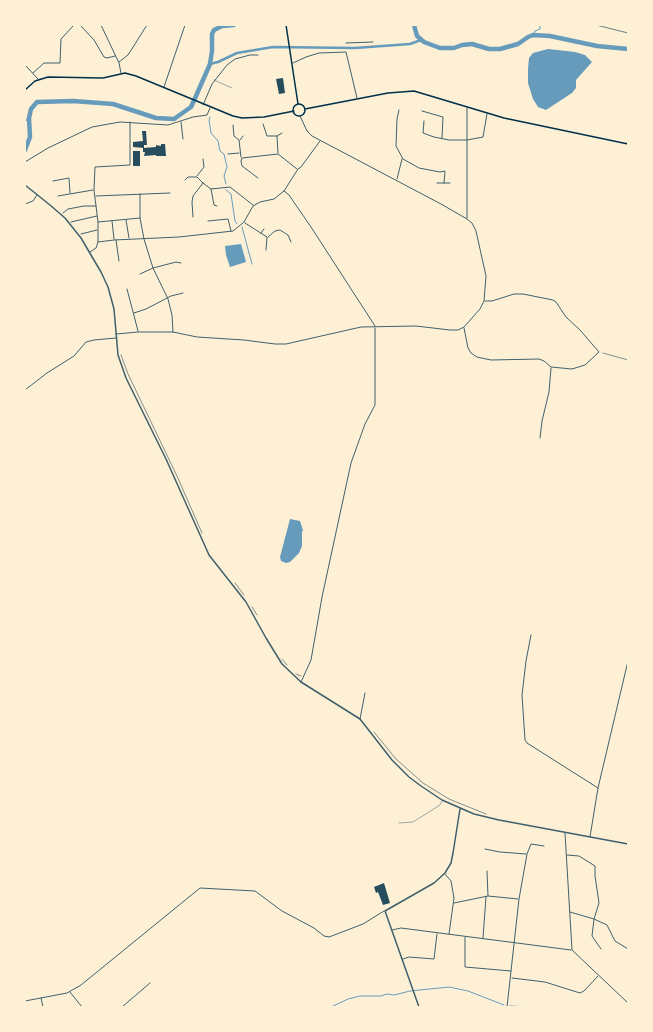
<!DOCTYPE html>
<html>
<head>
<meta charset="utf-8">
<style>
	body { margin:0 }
	#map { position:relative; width:653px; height:1032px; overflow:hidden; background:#fdf0d5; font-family:Montserrat,sans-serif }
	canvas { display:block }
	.frame { position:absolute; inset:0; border:26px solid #fdf0d5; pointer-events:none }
</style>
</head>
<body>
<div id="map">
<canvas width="653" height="1032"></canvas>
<div class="frame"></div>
</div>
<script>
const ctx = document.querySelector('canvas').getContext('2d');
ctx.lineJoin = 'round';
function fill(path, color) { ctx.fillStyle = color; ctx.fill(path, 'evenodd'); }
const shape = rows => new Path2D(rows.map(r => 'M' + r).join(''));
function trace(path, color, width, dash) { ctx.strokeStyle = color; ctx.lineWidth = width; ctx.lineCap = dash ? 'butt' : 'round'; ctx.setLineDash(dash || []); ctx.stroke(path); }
const water = shape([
	[548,49,575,52,585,55,592,62,576,80,576,88,572,93,546,110,538,107,533,99,528,83,528,69,529,58,533,53],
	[241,244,246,262,230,267,226,255,225,246],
	[290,519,300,521,303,530,302,532,302,546,299,553,290,562,286,563,281,561,280,557]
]);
const stream = shape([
	[533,35,535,31,540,29,540,25],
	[210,117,209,120,211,133,218,141,220,151,224,154,227,167,224,176,226,184],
	[25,120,28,119],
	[25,122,29,118],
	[226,190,231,194,235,221,237,224],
	[242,227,252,264],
	[510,1006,532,1007],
	[331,1007,348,999,360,996,381,996,387,994,394,995,410,991,449,987,468,991,504,1005]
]);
const canal = shape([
	[210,64,218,62,237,53,273,47,355,48,410,44,421,40]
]);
const river = shape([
	[414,25,417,36,424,42,440,48,454,48,462,45,472,44,489,49,500,49,518,44,528,37,533,35,550,36,597,46,628,49],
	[25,150,30,137,29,118,31,109,37,102,73,101,113,104,156,118,174,119,191,107,196,96,210,64,212,51,212,34,214,30,222,26,234,25]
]);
const building = shape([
	[283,78,285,93,279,94,276,79],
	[142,131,146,131,147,145,144,145,144,148,133,147,133,142,143,141],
	[161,144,165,144,166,156,156,156,156,155,144,156,145,152,143,152,143,148,156,147,156,145,161,146],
	[133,151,140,151,140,166,133,166],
	[384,883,390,903,383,905,378,892,376,893,374,887]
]);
const path = shape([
	[603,353,628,360],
	[121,355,128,374,177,476,202,533],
	[235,583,244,595],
	[252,607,257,615],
	[282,659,287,665],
	[296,674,301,676],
	[374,732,396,759,423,783,449,799,486,814]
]);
const service = shape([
	[214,80,232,88],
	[627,143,628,139],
	[399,823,413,822,440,805,442,801]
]);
const minor = shape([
	[80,25,94,40,104,57,107,58,115,56],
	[101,25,119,63,121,73],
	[346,43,373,42],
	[119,62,128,55,147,25],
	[293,63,306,57,319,53,346,52,357,98],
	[25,65,38,79],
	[33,73,44,63,60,63,61,39,74,25],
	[164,87,185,25],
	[203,105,212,84,227,65,235,59,250,55,258,55],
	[467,108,467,218],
	[399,110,397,119,396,146,403,159,419,168,440,172,445,171,444,183],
	[422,111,443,117,442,138],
	[424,121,423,133,434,137,449,140,467,140,483,137,487,114],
	[181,122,183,139],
	[263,124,267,136,277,136,282,133],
	[233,125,234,136,239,140,241,157],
	[277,136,278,153],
	[240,140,243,136],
	[228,154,239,153],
	[25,162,48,148,92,127,120,122,168,125,193,117,207,115,210,108],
	[197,176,204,167,203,159],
	[258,178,242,166,241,161,242,158,278,154,297,169],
	[397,179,402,159],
	[185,180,188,177,197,177,203,183,211,189,230,187,253,205],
	[53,181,69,178,70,193],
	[437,183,450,183],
	[211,189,214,205,217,206],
	[284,191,289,195,311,227,375,326],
	[140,194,140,218,144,239,153,268,168,299,172,315,173,332],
	[58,196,93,190],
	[96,196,170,193],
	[25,204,33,201,37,195],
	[63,213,68,209,84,206,96,206],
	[193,217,192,202,193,196,203,183],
	[126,220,129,238],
	[112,221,114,239],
	[208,221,228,219,231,231],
	[71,222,97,216],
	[98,222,140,218],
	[245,223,267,237,266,250],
	[261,233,264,229],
	[81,234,97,230],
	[268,237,275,231,280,230,288,235,291,242],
	[116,240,119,261],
	[98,242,114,240,179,237,233,231,244,222,253,206,260,202,274,199,284,191,298,169,301,167,320,141],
	[90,252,96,248,98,242,98,222,94,190,95,167,130,165,130,122],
	[140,274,153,268,176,262,181,263],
	[127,289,138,331],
	[134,313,146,309,171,296,183,293],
	[464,328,468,348,471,353,477,357,491,360,539,359,544,361,551,367,572,369,585,365,599,352,580,330,566,317,556,302,553,300,523,294,514,294,492,301,485,301],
	[116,334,138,332,173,332,197,337,244,340,275,344,286,344,361,327,416,326,450,330,458,330,464,327,480,309,484,301,486,276,476,231,472,223,467,219,441,204,312,136,307,131,300,116],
	[25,390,47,373,74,356,86,342,94,340,116,338],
	[540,438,542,421,549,392,551,368],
	[531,635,526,661,522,695,525,740,527,743,598,788],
	[301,682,311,660,322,597,351,463,365,424,375,405,375,328],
	[360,719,365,693],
	[565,833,572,950,628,1003],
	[590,837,598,788,628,661],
	[485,849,500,852,526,854],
	[567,855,579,856,595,866,595,876,599,903,594,919,592,936,601,949],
	[487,871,488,896],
	[445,874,451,881,454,898,449,934],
	[454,903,488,896,518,899],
	[570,912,594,919,607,925,615,941,628,949],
	[392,930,401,928,571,950],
	[465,937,465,967,511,971],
	[483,938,486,897],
	[403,959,409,957,434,959,437,934],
	[512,978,545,982,580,993,584,991,598,976],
	[70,992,82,1007],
	[41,998,43,1007],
	[25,1001,67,993,81,985,200,888,255,891,282,911,314,928,324,936,329,937,363,924,384,911],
	[122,1007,150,983],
	[460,1007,469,1007],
	[507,1007,519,899,527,854,531,844,544,846]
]);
const tertiary = shape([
	[25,185,50,205,65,218,81,238,101,272,108,287,114,309,118,355,126,378,166,459,209,555,246,602,266,638,282,664,301,682,360,719,392,760,409,777,421,786,442,800,474,814,499,820,628,844],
	[419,1007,385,911,434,883,445,873,451,863,453,853,460,809]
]);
const secondary = shape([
	[305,109,388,93,414,91,504,118,628,144]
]);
const primary = shape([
	[286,25,298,104],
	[25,90,35,81,48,77,103,78,125,73,136,76,233,116,242,118,264,117,294,111],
	'293 110a6 6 0 1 1 12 0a6 6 0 1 1-12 0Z'
]);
const rail = shape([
	[596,25,628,33]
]);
fill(water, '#669bbc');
trace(stream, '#669bbc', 1);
trace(canal, '#669bbc', 2.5);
trace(river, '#669bbc', 4.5);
fill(building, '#264d5e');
trace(path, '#003049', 0.5);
trace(service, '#3f606c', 0.5);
trace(minor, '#3f606c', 1);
trace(tertiary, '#3f606c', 1.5);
trace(secondary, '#003049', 1.5);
trace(primary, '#003049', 1.5);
trace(rail, '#657d81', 1);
</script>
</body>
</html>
